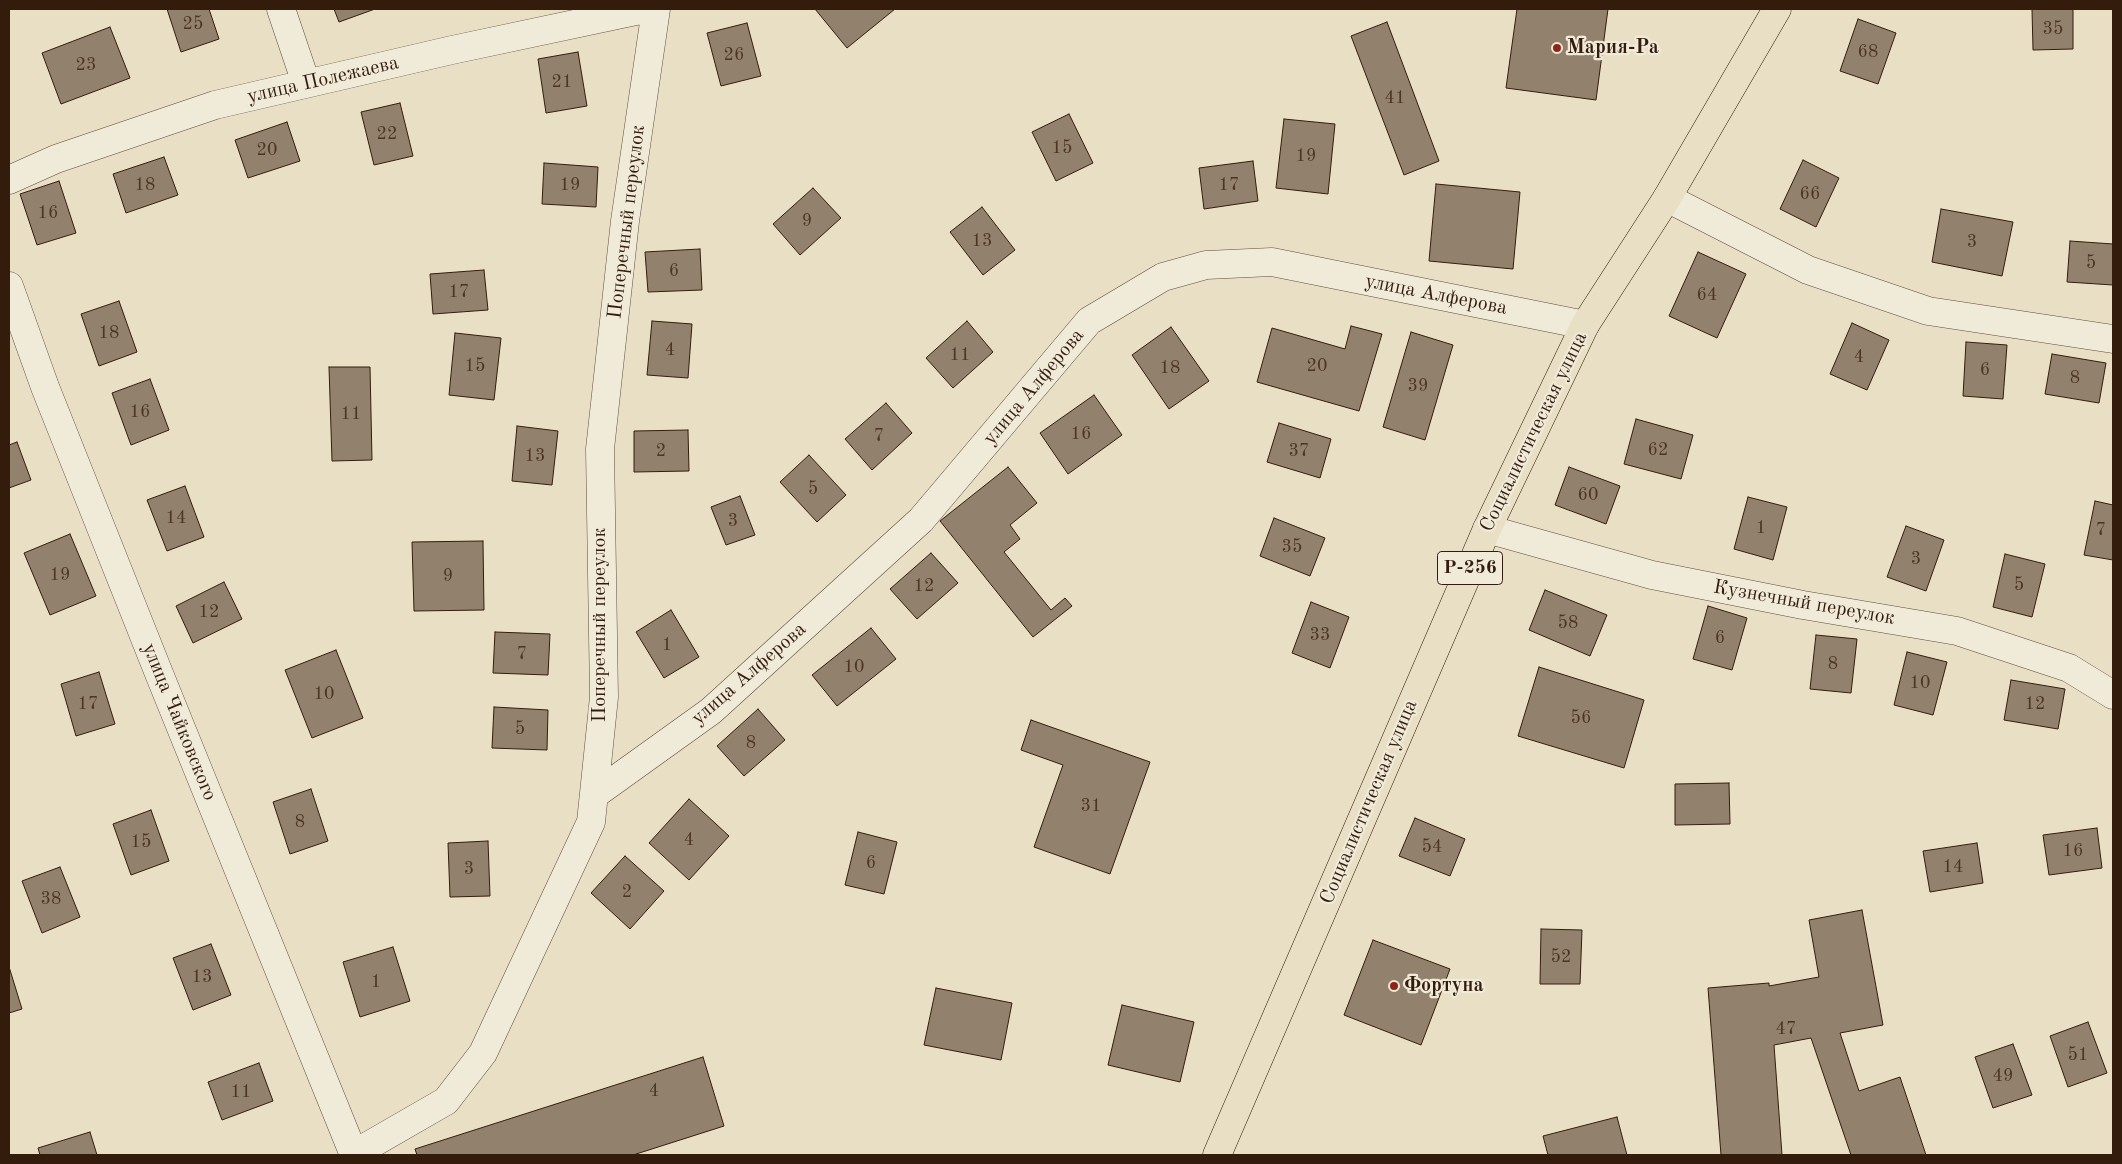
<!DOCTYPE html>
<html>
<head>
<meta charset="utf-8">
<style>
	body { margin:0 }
	#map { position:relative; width:2122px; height:1164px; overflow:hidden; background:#e8dfc5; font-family:"Old Standard TT",serif }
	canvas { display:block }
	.frame { position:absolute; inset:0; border:10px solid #341c0d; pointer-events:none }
</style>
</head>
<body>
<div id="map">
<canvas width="2122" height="1164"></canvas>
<div class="frame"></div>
</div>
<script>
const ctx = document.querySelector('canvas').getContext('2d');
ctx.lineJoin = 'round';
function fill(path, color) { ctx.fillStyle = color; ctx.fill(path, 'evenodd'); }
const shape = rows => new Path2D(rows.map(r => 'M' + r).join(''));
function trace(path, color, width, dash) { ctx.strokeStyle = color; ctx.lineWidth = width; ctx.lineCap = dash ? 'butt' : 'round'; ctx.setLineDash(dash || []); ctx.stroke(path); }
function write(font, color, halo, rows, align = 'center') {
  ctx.font = font + ' "Old Standard TT",serif'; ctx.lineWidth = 4.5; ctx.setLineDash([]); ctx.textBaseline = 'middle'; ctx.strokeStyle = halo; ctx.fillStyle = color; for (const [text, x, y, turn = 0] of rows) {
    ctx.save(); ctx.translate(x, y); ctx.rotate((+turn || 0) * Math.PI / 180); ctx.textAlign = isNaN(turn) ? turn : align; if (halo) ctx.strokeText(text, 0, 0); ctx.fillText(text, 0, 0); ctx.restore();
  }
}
const building = shape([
	[167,9,209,9,219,39,181,52,167,9],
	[334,9,375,9,339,22,334,9],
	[815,9,895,9,847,48,815,9],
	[1517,9,1608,9,1596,100,1506,88,1517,9],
	[2032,9,2073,9,2073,49,2033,50,2032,9],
	[1858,19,1896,33,1878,84,1840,71,1858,19],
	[1387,22,1439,161,1404,175,1351,36,1387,22],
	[747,23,761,76,721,86,707,33,747,23],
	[110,27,130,78,61,104,42,53,110,27],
	[578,52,587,106,546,113,538,59,578,52],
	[400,103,413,156,374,165,361,112,400,103],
	[1069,114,1093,163,1056,181,1032,132,1069,114],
	[1284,119,1335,124,1328,194,1276,188,1284,119],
	[287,122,300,161,248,178,235,140,287,122],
	[164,157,178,195,126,213,113,174,164,157],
	[1803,160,1839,178,1816,227,1780,209,1803,160],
	[1253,161,1258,201,1204,209,1199,168,1253,161],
	[544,163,598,167,596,207,542,204,544,163],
	[59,181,76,233,37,245,20,194,59,181],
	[1436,184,1520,192,1513,269,1429,261,1436,184],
	[813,188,841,218,800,255,773,224,813,188],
	[982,207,1015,250,983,275,950,232,982,207],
	[1941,209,2013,222,2002,276,1932,262,1941,209],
	[2070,241,2113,244,2113,285,2067,282,2070,241],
	[700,249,702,290,648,292,645,252,700,249],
	[1698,252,1746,274,1717,338,1669,316,1698,252],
	[484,270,488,310,433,314,430,274,484,270],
	[119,301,137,352,99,366,81,314,119,301],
	[652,321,692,324,688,378,647,375,652,321],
	[967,321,993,352,953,388,926,358,967,321],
	[1852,323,1889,340,1867,390,1830,374,1852,323],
	[1351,326,1382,334,1359,411,1257,382,1272,328,1345,349,1351,326],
	[1171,327,1209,381,1169,409,1132,355,1171,327],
	[1411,332,1453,345,1425,440,1383,427,1411,332],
	[455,333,501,338,494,400,449,395,455,333],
	[1966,342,2007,345,2003,399,1963,396,1966,342],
	[2052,354,2106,363,2099,403,2045,394,2052,354],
	[329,367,370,367,372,460,332,461,329,367],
	[150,379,169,430,131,445,112,393,150,379],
	[1094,395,1122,435,1068,474,1040,433,1094,395],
	[886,403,912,433,872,470,845,439,886,403],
	[1636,419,1693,435,1681,479,1624,464,1636,419],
	[1279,423,1331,439,1320,478,1267,462,1279,423],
	[517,426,558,431,552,485,512,481,517,426],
	[688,430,689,471,634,472,634,431,688,430],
	[17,442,31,480,9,488,9,445,17,442],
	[809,455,846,495,817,522,780,482,809,455],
	[1008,467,1037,503,1010,525,1020,539,1004,552,1051,610,1065,598,1072,606,1033,637,940,521,1008,467],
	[1569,467,1620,486,1606,524,1555,505,1569,467],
	[185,486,204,537,167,551,147,500,185,486],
	[740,496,755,535,726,545,711,507,740,496],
	[1748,497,1787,507,1773,560,1734,549,1748,497],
	[2095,501,2113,505,2113,560,2084,555,2095,501],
	[1274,518,1325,538,1310,576,1260,556,1274,518],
	[1906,526,1944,540,1926,591,1887,577,1906,526],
	[70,534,96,596,50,615,24,553,70,534],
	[483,541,484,610,414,611,412,542,483,541],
	[931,553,958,583,917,619,890,589,931,553],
	[2005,554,2045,564,2032,617,1993,607,2005,554],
	[224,582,242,619,193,643,176,606,224,582],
	[1545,590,1607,615,1590,656,1529,630,1545,590],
	[1311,602,1349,617,1330,668,1292,653,1311,602],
	[1708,606,1747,618,1732,670,1693,659,1708,606],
	[671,610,699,657,664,678,636,632,671,610],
	[871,628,896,659,837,706,812,675,871,628],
	[495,632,550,634,548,675,493,673,495,632],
	[1816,635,1857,639,1851,693,1810,689,1816,635],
	[336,650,363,718,312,738,285,670,336,650],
	[1907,652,1947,662,1933,715,1894,705,1907,652],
	[1539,667,1644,700,1624,768,1518,736,1539,667],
	[99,672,115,724,76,736,61,684,99,672],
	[2011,680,2065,689,2058,729,2004,720,2011,680],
	[494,707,548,710,547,750,492,748,494,707],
	[758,709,785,740,744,776,717,746,758,709],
	[1031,720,1150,762,1110,874,1034,847,1063,765,1021,750,1031,720],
	[1729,783,1730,824,1675,825,1675,784,1729,783],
	[311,789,328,841,290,854,273,802,311,789],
	[689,799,729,836,689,880,649,843,689,799],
	[151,810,169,861,131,875,113,824,151,810],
	[1415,818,1465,839,1450,876,1399,856,1415,818],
	[2097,828,2102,868,2049,875,2043,835,2097,828],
	[858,832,897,842,884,894,845,885,858,832],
	[488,841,490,896,450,897,448,843,488,841],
	[1977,843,1983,883,1930,892,1923,851,1977,843],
	[625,856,664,891,630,929,591,893,625,856],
	[60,867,80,917,42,933,22,881,60,867],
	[1862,910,1883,1025,1840,1033,1859,1091,1900,1077,1926,1155,1851,1155,1811,1038,1774,1045,1782,1155,1721,1155,1708,988,1769,983,1769,986,1819,977,1809,920,1862,910],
	[1541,929,1582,930,1580,984,1540,984,1541,929],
	[1373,940,1450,969,1421,1045,1344,1015,1373,940],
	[211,944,231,995,193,1010,173,958,211,944],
	[393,947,410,1001,360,1017,343,962,393,947],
	[10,970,22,1009,9,1013,9,971,10,970],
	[936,988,1012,1003,1001,1060,924,1045,936,988],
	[1122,1005,1194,1022,1180,1082,1108,1065,1122,1005],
	[2088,1022,2107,1073,2068,1087,2050,1036,2088,1022],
	[2013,1044,2032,1095,1993,1108,1975,1057,2013,1044],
	[703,1057,724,1126,633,1155,417,1155,415,1149,703,1057],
	[259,1063,273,1101,222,1120,208,1082,259,1063],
	[1617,1117,1627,1155,1548,1155,1543,1136,1617,1117],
	[90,1132,97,1155,40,1155,38,1148,90,1132]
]);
const street = shape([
	[281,9,306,83],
	[9,180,56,159,215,105,452,50,645,9],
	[1667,198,1808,270,1928,311,2113,339],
	[9,286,45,387,158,671,354,1155],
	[1487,529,1652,575,1803,605,1957,631,2069,668,2113,695],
	[594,795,711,711,921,520,1089,321,1163,277,1206,265,1272,262,1585,325],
	[354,1154,446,1101,483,1053,591,822,604,697,600,449,625,221,656,9]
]);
const primary = shape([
	[1217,1155,1487,529,1585,325,1667,198,1777,9]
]);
const markers = [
	[1557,48,5,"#8f2418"],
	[1394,986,5,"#8f2418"]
];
const numberNames = [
	["25",193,24],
	["35",2053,29],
	["68",1868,52],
	["26",734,55],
	["23",86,65],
	["21",562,82],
	["41",1395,98],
	["22",387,134],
	["15",1062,148],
	["20",267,150],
	["19",1306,156],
	["18",145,185],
	["19",570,185],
	["17",1229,185],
	["66",1810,194],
	["16",48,213],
	["9",807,221],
	["13",982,241],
	["3",1972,242],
	["5",2091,263],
	["6",674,271],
	["17",459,292],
	["64",1707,295],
	["18",109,333],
	["4",670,350],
	["11",960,355],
	["4",1859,357],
	["15",475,366],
	["20",1317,366],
	["18",1170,368],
	["6",1985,370],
	["8",2075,378],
	["39",1418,386],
	["16",140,412],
	["11",351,414],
	["16",1081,434],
	["7",879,436],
	["62",1658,450],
	["2",661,451],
	["37",1299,451],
	["13",535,456],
	["5",813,489],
	["60",1588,495],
	["14",176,518],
	["3",733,521],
	["1",1761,528],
	["7",2101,530],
	["35",1292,547],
	["3",1916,559],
	["19",60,575],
	["9",448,576],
	["5",2019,585],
	["12",924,586],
	["12",209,612],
	["58",1568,623],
	["33",1320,635],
	["6",1720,638],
	["1",667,645],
	["7",522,654],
	["8",1833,664],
	["10",854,667],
	["10",1920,683],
	["10",324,694],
	["17",88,704],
	["12",2035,704],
	["56",1581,718],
	["5",520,729],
	["8",751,743],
	["31",1091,806],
	["8",300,822],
	["4",689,840],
	["15",141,842],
	["54",1432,847],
	["16",2073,851],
	["6",871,863],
	["14",1953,867],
	["3",469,869],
	["2",627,892],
	["38",51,899],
	["52",1561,957],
	["13",202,977],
	["1",376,982],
	["47",1786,1029],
	["51",2078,1055],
	["49",2003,1076],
	["4",654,1091],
	["11",241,1092]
];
const shields = [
	[1470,568,65]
];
const shieldNames = [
	["Р-256",1470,568]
];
const poiNames = [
	["Мария-Ра",1567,48],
	["Фортуна",1404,986]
];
const streetNames = [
	["улица Полежаева",323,80,-13],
	["Поперечный переулок",627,222,-83],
	["улица Алферова",1436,295,11],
	["улица Алферова",1034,387,-50],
	["Социалистическая улица",1534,432,-64],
	["Кузнечный переулок",1804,603,10],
	["Поперечный переулок",600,625,-90],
	["улица Алферова",749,674,-41],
	["улица Чайковского",179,722,68],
	["Социалистическая улица",1369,802,-67]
];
fill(building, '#92816d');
trace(building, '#341c0d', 1);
trace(street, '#614d3b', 29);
trace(primary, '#341c0d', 29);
trace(street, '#f0ead9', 28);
trace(primary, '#e8dfc5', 28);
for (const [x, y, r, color] of markers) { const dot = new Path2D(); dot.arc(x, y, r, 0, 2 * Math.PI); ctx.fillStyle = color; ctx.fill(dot); trace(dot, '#f0ead9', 2); }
write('18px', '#4c3525', null, numberNames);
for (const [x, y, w] of shields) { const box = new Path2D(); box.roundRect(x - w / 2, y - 16.5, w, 33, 4); ctx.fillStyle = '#f0ead9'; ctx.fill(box); trace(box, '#341c0d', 1); }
write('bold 19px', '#341c0d', null, shieldNames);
write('bold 20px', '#341c0d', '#f0ead9', poiNames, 'left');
write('20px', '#341c0d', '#f0ead9', streetNames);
</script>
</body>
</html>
